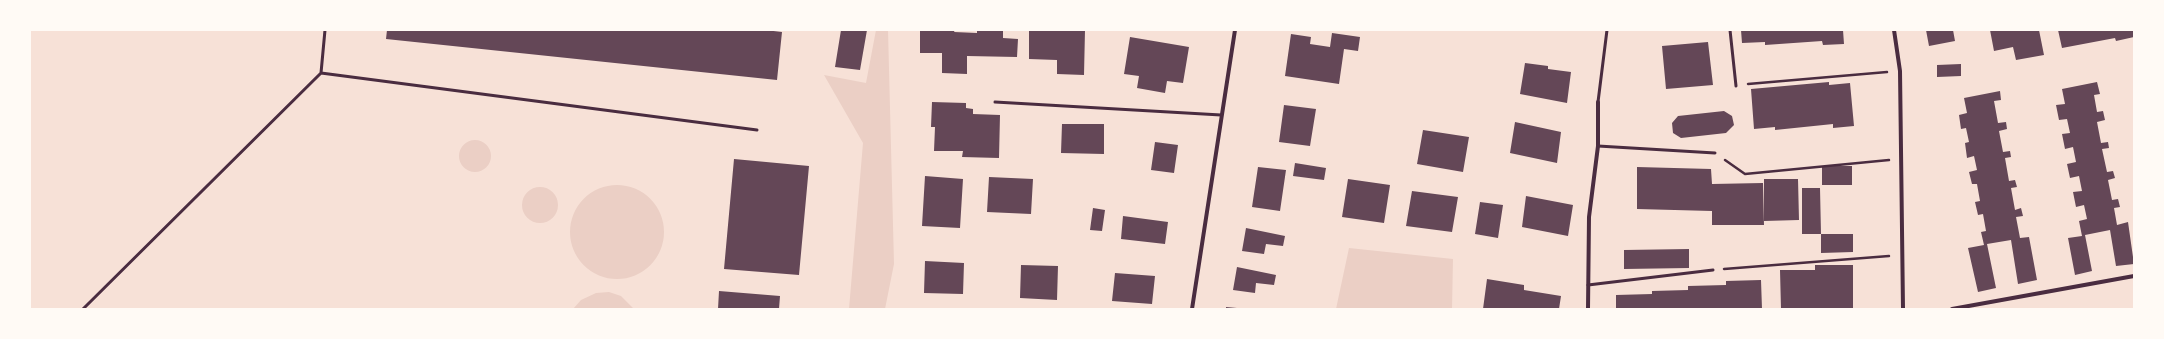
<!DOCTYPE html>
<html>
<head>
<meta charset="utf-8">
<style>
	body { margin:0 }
	#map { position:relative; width:2164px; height:339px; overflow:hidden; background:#f7e1d7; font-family:"Public Sans",sans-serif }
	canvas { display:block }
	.frame { position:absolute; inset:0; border:31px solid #fffaf5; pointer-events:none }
</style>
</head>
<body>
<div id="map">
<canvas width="2164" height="339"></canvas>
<div class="frame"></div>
</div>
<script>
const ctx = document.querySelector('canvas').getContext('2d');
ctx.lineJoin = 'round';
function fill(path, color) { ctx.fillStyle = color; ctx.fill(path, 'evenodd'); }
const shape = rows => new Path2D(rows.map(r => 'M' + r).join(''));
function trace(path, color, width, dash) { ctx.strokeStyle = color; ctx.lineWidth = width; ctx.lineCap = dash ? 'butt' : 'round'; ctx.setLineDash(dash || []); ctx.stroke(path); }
const green = shape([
	[876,30,888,30,894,264,885,309,849,309,863,143,824,75,866,83],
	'459 156a16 16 0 1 1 32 0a16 16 0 1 1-32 0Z',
	'570 232a47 47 0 1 1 94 0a47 47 0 1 1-94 0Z',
	'522 205a18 18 0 1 1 36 0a18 18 0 1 1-36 0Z',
	[1349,248,1453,259,1452,309,1336,309],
	[609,292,621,296,634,309,573,309,581,300,596,293]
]);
const building = shape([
	[387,30,765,30,782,32,777,80,386,39],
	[841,30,867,30,860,70,835,67],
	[920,30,955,30,954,32,977,33,977,30,1003,30,1003,38,1018,39,1017,57,967,56,967,74,942,73,942,53,920,53],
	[1029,30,1085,30,1084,75,1057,74,1057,60,1029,59],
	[1741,30,1843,30,1844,44,1823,45,1822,41,1765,45,1765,42,1742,43],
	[1926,30,1953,30,1955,41,1929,46],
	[1990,30,2039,30,2044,55,2016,60,2013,47,1994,51],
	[2058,30,2134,30,2134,37,2116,41,2115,38,2062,48],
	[1332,33,1360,37,1358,51,1344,49,1339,84,1285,76,1291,34,1311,37,1310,44,1330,47],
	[1130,37,1189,47,1183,83,1167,81,1165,93,1137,88,1139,76,1124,74],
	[1708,42,1713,85,1666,89,1662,46],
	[1525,63,1548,66,1548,69,1571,72,1567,103,1520,94],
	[1961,64,1961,76,1937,77,1937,65],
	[1829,82,1829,85,1850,83,1854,126,1833,128,1833,124,1775,130,1775,127,1754,129,1751,89],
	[2097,82,2100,94,2094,95,2097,112,2103,111,2105,120,2097,122,2101,143,2108,142,2109,148,2102,149,2107,172,2113,171,2115,178,2108,180,2112,200,2118,199,2120,207,2114,208,2117,225,2128,222,2134,264,2116,266,2110,230,2085,235,2092,271,2075,275,2068,238,2082,236,2079,221,2087,219,2084,205,2076,207,2073,192,2082,191,2079,176,2070,178,2067,164,2076,162,2073,147,2065,149,2062,134,2070,133,2067,119,2059,120,2056,105,2065,104,2062,89],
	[2000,91,2001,100,1994,101,1998,123,2006,122,2007,129,1999,131,2003,152,2010,151,2011,157,2005,158,2009,181,2015,180,2017,187,2011,188,2015,210,2021,208,2023,216,2016,217,2020,238,2029,237,2037,280,2018,284,2011,240,1987,244,1996,288,1978,292,1968,248,1984,245,1981,232,1986,231,1983,214,1978,215,1975,202,1980,201,1977,184,1972,184,1969,172,1977,170,1974,156,1967,158,1965,143,1969,142,1966,128,1961,129,1959,115,1967,113,1964,98],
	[932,102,966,103,966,108,973,109,973,114,1000,115,999,158,962,157,963,151,934,151,935,127,931,127],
	[1284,105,1316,109,1310,146,1279,142],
	[1724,111,1732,116,1734,125,1726,133,1681,138,1673,133,1672,123,1678,116],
	[1515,122,1561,132,1557,163,1510,153],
	[1062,124,1104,124,1104,154,1061,153],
	[1423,130,1469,137,1463,172,1417,164],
	[1155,142,1178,145,1174,173,1151,170],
	[734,159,809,166,799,275,724,269],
	[1295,163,1326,168,1324,180,1293,176],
	[1822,166,1852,166,1852,185,1822,185],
	[1258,167,1286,170,1280,211,1252,207],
	[1637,167,1711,169,1712,184,1763,183,1764,225,1712,225,1712,211,1637,209],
	[925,176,963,179,960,228,922,226],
	[989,177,1033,179,1031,214,987,212],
	[1348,179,1390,185,1384,223,1342,217],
	[1764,179,1798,179,1799,220,1764,221],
	[1802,188,1820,188,1821,234,1802,234],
	[1412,191,1458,197,1452,232,1406,226],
	[1526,196,1573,205,1568,236,1522,227],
	[1480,202,1503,205,1498,238,1475,234],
	[1093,208,1105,210,1102,231,1090,230],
	[1123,216,1168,222,1165,244,1121,239],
	[1246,228,1285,236,1283,246,1266,244,1264,254,1242,251],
	[1821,234,1853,234,1853,252,1821,253],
	[1689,249,1689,268,1624,269,1624,250],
	[925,261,964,263,963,294,924,293],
	[1021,265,1058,266,1057,300,1020,298],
	[1815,265,1853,265,1853,308,1781,309,1780,270,1815,270],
	[1237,267,1276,275,1274,285,1256,283,1255,293,1233,290],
	[1115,273,1155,276,1152,304,1112,301],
	[1487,279,1524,285,1524,290,1561,296,1559,309,1483,309],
	[1761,280,1762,309,1616,309,1616,295,1652,294,1652,291,1688,290,1688,286,1726,285,1726,281],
	[719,291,780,296,779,309,718,309],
	[1226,307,1237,308,1237,309,1226,309]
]);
const path = shape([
	[1748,84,1887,72],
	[1725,160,1745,174,1889,160],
	[1724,269,1889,256]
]);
const service = shape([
	[1730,30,1736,86],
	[321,73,757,130],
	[995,102,1221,115],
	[1598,102,1607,30],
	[1598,146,1715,153],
	[1588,285,1713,270],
	[83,309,321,73,325,30]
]);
const minor = shape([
	[1894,30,1900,71,1903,309],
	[1192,309,1235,30],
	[1588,309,1589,217,1598,146,1598,102],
	[1952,309,2134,276]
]);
fill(green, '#ebcfc5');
fill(building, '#644757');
trace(path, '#4a2c40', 2.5);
trace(service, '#4a2c40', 3);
trace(minor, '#4a2c40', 4);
</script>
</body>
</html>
